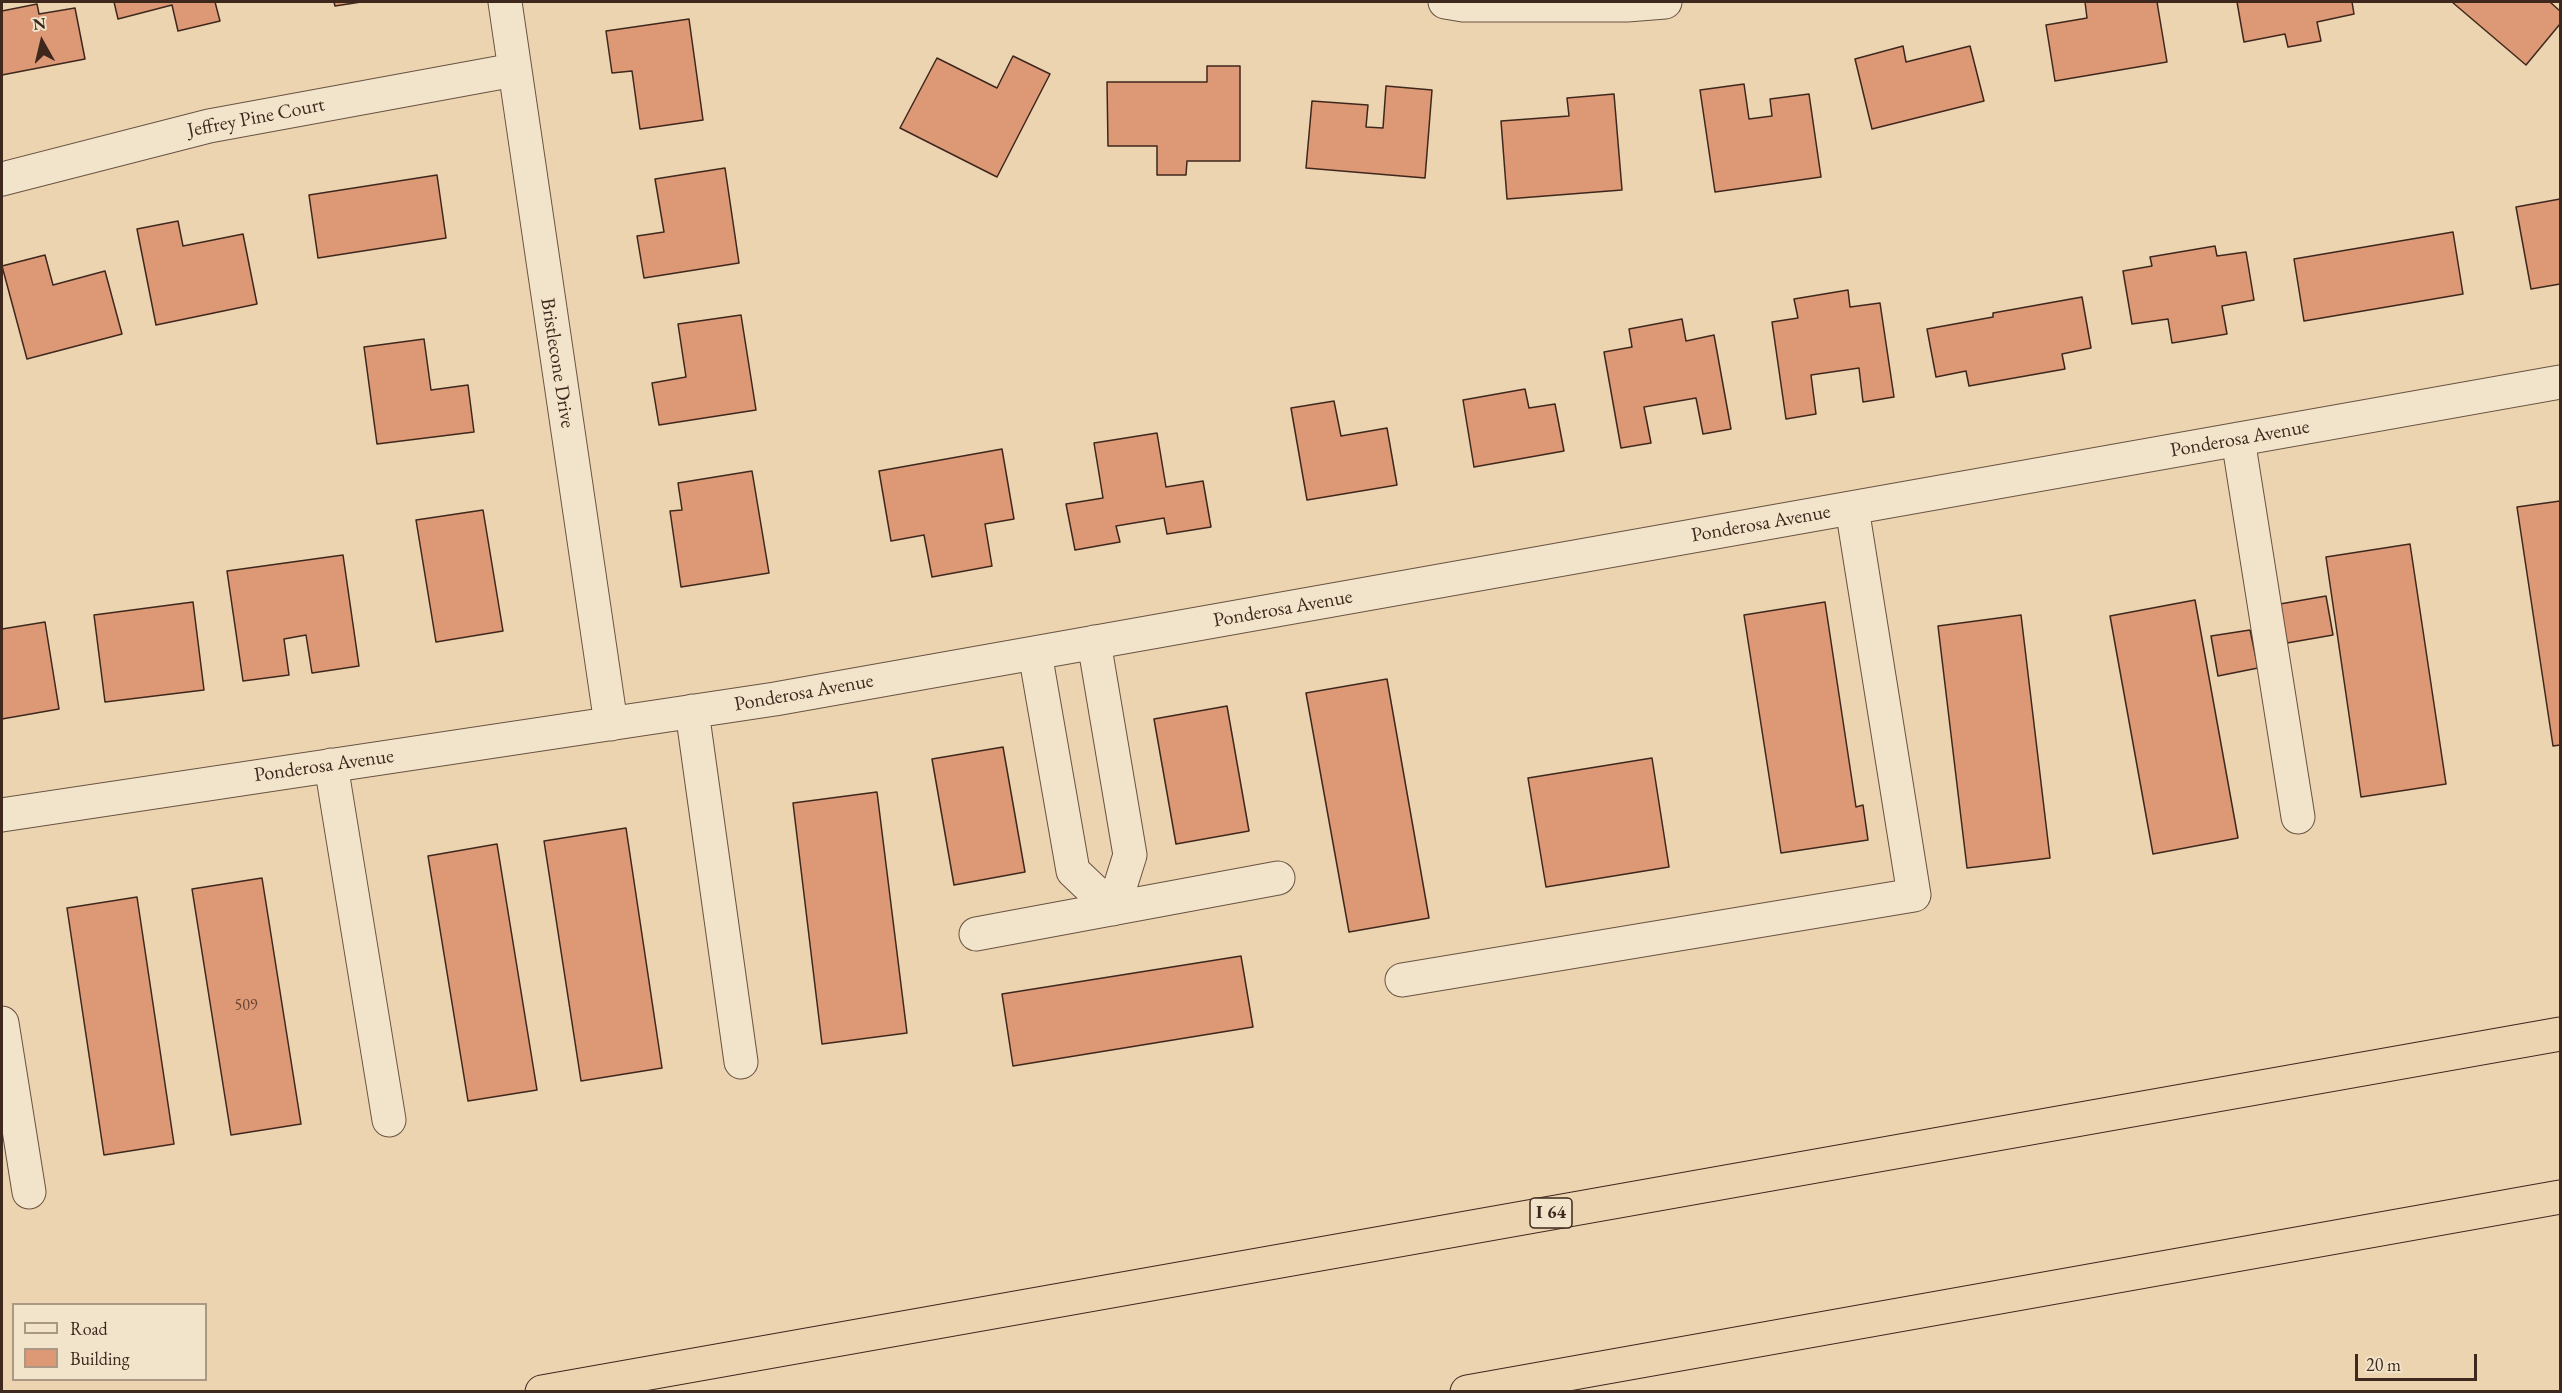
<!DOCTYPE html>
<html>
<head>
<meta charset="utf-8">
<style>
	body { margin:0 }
	#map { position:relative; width:2562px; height:1393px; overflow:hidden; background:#ebd4af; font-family:"EB Garamond",serif }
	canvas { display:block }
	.frame { position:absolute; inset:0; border:3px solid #3e281d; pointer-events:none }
	.legend { position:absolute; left:12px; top:1303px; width:195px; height:78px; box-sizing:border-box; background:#f2e3cb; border:2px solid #aa9885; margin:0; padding:8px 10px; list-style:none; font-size:18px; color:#3e281d }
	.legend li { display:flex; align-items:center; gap:12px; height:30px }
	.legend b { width:30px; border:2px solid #aa9885 }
	.north { position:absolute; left:12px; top:12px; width:60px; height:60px; -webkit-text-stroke:4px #f2e3cb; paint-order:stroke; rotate:352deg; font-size:16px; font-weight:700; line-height:24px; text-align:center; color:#3e281d }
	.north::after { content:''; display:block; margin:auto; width:21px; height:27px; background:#3e281d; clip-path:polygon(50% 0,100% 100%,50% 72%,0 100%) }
	.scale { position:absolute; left:2355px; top:1354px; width:122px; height:27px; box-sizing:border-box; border:3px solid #3e281d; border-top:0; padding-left:8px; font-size:18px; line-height:21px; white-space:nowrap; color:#3e281d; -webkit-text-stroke:4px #f2e3cb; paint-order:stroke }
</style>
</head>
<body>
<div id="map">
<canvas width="2562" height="1393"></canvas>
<div class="frame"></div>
<ul class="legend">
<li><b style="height:8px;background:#f2e3cb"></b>Road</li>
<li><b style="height:16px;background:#dd9876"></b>Building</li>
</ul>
<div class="north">N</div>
<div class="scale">20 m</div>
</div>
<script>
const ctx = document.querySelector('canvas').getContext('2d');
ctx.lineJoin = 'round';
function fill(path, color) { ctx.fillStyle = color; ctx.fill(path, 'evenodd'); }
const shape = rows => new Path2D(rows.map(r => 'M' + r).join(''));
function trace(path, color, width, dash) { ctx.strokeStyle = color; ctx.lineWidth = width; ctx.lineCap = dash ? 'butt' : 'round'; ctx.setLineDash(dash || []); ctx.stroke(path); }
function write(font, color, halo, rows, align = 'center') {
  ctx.font = font + ' "EB Garamond",serif'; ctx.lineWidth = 5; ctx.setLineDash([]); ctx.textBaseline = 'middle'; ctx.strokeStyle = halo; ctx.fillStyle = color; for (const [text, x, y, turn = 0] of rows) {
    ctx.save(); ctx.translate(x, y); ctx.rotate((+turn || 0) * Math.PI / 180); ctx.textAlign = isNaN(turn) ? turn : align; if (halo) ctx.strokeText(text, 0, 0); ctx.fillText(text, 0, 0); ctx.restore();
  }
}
const building = shape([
	[114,2,215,2,220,21,178,31,172,5,118,19,114,2],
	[334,2,361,2,335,6,334,2],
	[2085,2,2157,2,2167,62,2055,81,2046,25,2087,18,2085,2],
	[2237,2,2352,2,2354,14,2317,22,2321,41,2288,47,2285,34,2244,42,2237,2],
	[2452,2,2550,2,2560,11,2560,24,2526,65,2452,2],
	[37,4,39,14,75,8,85,59,2,75,2,11,37,4],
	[689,19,703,120,640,129,632,71,612,73,606,31,689,19],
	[1903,46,1906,62,1970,46,1984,101,1872,129,1855,59,1903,46],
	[1013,56,1050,74,997,177,900,128,937,58,997,88,1013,56],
	[1207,66,1240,66,1240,161,1187,161,1186,175,1157,175,1157,146,1108,146,1107,82,1207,82,1207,66],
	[1744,84,1749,119,1772,116,1770,99,1809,94,1821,177,1715,192,1700,90,1744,84],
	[1386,86,1432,90,1425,178,1306,168,1312,101,1368,105,1366,127,1383,128,1386,86],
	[1614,94,1622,190,1507,199,1501,121,1569,116,1567,98,1614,94],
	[725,168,739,263,644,278,637,236,664,232,655,179,725,168],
	[437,175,446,238,318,258,309,195,437,175],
	[2560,199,2560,284,2531,289,2516,207,2560,199],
	[178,221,183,246,243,234,257,304,156,325,137,229,178,221],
	[2453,232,2463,294,2304,321,2294,259,2453,232],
	[2215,246,2217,256,2246,252,2254,300,2222,306,2227,334,2172,343,2168,319,2132,324,2123,271,2152,266,2150,257,2215,246],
	[45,255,53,285,105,271,122,334,27,359,2,266,45,255],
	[1848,290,1850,307,1880,303,1894,397,1863,402,1859,368,1811,375,1816,414,1786,419,1772,322,1798,318,1794,299,1848,290],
	[2082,297,2091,348,2062,354,2065,369,1969,386,1966,371,1936,377,1927,329,1993,317,1993,313,2082,297],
	[741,315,756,410,659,425,652,383,686,377,678,324,741,315],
	[1682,319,1686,341,1714,335,1731,429,1703,434,1696,398,1644,407,1651,443,1621,448,1604,352,1632,347,1629,329,1682,319],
	[424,339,431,390,468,385,474,432,377,444,364,347,424,339],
	[1525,389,1529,408,1555,404,1564,451,1474,467,1463,400,1525,389],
	[1334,401,1341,436,1387,428,1397,485,1307,500,1291,408,1334,401],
	[1157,433,1166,487,1203,481,1211,527,1167,534,1164,518,1116,526,1120,542,1075,550,1066,504,1103,498,1094,443,1157,433],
	[1002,449,1014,519,985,524,992,566,932,577,924,535,891,541,879,471,1002,449],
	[752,471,769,573,681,587,670,511,682,510,678,483,752,471],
	[2560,501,2560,745,2553,746,2517,507,2560,501],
	[483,510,503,631,436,642,416,520,483,510],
	[2410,544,2446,784,2361,797,2326,557,2410,544],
	[343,555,359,666,312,673,306,635,284,639,289,675,243,681,227,571,343,555],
	[2326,596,2333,635,2287,643,2280,604,2326,596],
	[2195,600,2238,838,2153,854,2110,616,2195,600],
	[193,602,204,690,105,702,94,615,193,602],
	[1825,602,1856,807,1863,805,1868,840,1781,853,1744,615,1825,602],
	[2021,615,2050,858,1967,868,1938,626,2021,615],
	[45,622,59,709,2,719,2,629,45,622],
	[2250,630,2258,668,2218,676,2211,636,2250,630],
	[1387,679,1429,918,1349,932,1306,693,1387,679],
	[1227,706,1249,831,1176,844,1154,719,1227,706],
	[1003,747,1025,872,954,885,932,759,1003,747],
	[1652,758,1669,867,1546,887,1528,778,1652,758],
	[877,792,907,1033,822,1044,793,803,877,792],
	[626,828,662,1068,581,1081,544,841,626,828],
	[497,844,537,1090,468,1101,428,856,497,844],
	[262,878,301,1124,231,1135,192,889,262,878],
	[137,897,174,1144,104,1155,67,908,137,897],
	[1241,956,1253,1027,1013,1066,1002,994,1241,956]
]);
const minor = shape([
	[505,2,611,724],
	[1445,2,1463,5,1627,5,1665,2],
	[2,179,209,126,514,70],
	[2238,439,2298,817],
	[1035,653,1073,871,1113,909,1130,855,1094,642],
	[692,711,741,1062],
	[331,765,389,1120],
	[2,815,775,699,2560,382],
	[976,934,1278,878],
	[1402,980,1914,895,1852,508],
	[2,1023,29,1192]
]);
const highway = shape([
	[542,1392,2560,1034],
	[1467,1392,2560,1197]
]);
const numberNames = [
	["509",246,1006]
];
const shields = [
	[1551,1213,42]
];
const shieldNames = [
	["I 64",1551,1213]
];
const streetNames = [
	["Jeffrey Pine Court",256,118,-11],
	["Bristlecone Drive",557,363,81],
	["Ponderosa Avenue",2240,439,-10],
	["Ponderosa Avenue",1761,524,-10],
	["Ponderosa Avenue",1283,609,-10],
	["Ponderosa Avenue",804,693,-10],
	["Ponderosa Avenue",324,766,-8]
];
fill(building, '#dd9876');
trace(building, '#3e281d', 1.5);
trace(minor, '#695342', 35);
trace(highway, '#3e281d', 35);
trace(minor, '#f2e3cb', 33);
trace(highway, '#ebd4af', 33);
write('16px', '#643', null, numberNames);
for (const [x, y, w] of shields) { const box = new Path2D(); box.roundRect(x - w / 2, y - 15, w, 30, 4.5); ctx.fillStyle = '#f2e3cb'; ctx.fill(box); trace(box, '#3e281d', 1.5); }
write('bold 18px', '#3e281d', null, shieldNames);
write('20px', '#3e281d', '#f2e3cb', streetNames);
</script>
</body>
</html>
